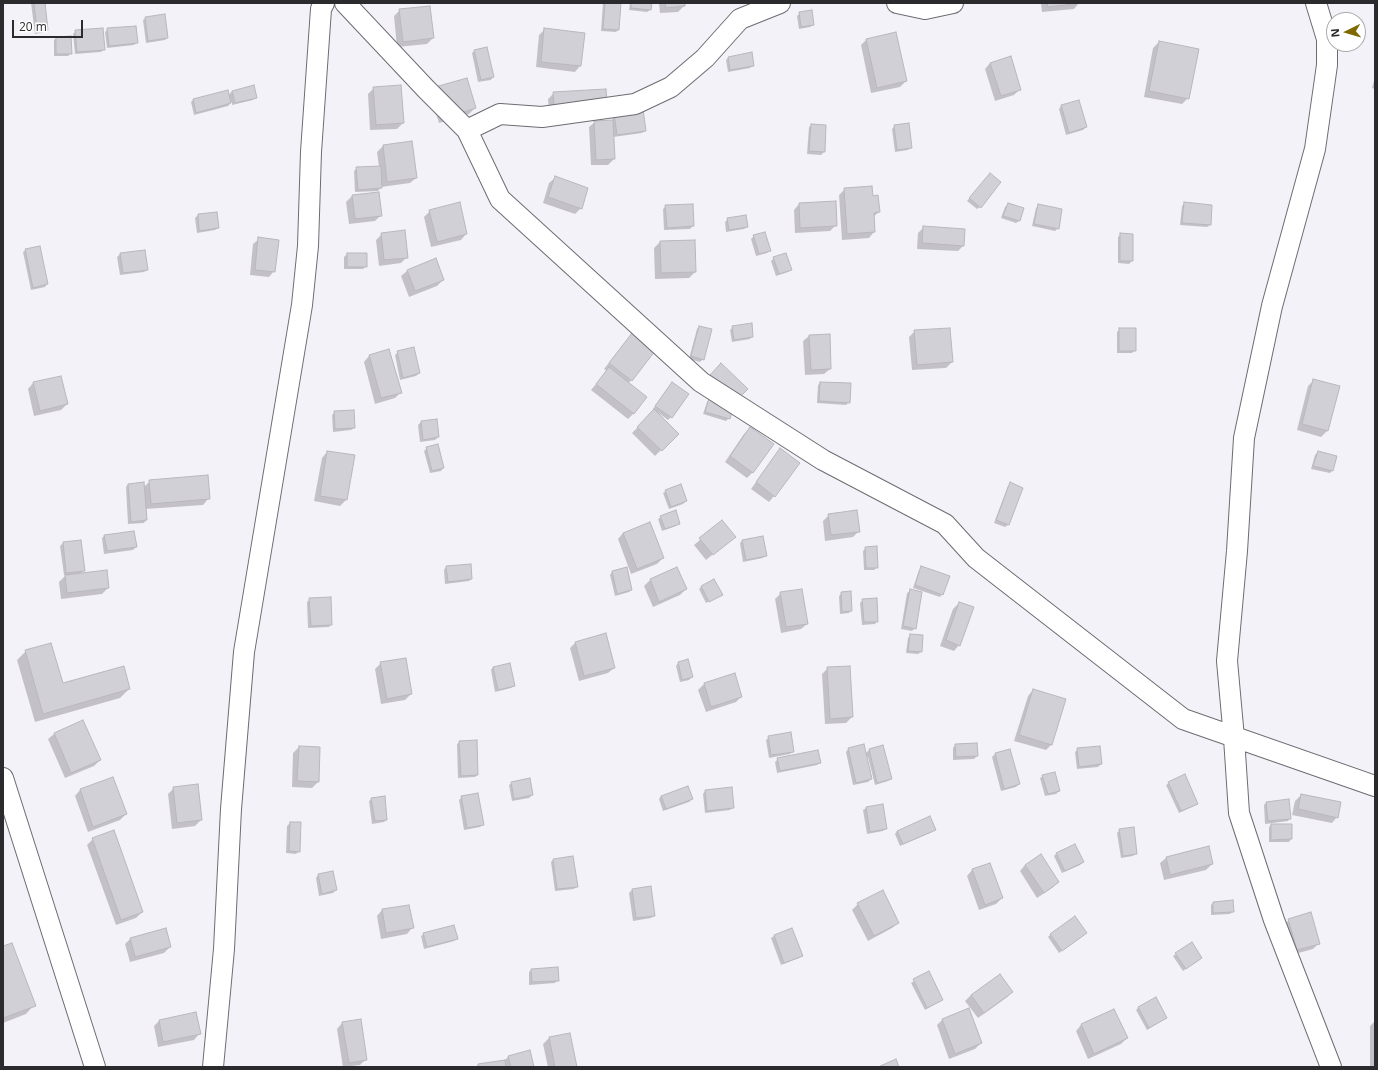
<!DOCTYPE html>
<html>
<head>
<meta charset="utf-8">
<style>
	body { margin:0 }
	#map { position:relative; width:1378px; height:1070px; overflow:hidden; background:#f4f2f9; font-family:"Open Sans",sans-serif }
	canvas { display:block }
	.frame { position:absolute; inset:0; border:4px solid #2b2a2c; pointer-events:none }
	.north { position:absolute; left:1326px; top:12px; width:40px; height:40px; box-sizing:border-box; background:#fff; border:1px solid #aaaaab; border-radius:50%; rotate:265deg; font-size:11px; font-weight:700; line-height:16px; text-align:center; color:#2b2a2c }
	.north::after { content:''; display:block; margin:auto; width:14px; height:18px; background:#7f6800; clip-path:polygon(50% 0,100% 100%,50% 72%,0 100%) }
	.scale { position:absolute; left:12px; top:20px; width:71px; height:18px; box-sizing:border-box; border:2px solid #2b2a2c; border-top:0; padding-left:5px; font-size:12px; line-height:14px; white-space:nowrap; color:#2b2a2c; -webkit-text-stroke:3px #fff; paint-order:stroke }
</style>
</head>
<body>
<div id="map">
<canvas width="1378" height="1070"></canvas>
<div class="frame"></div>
<div class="north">N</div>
<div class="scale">20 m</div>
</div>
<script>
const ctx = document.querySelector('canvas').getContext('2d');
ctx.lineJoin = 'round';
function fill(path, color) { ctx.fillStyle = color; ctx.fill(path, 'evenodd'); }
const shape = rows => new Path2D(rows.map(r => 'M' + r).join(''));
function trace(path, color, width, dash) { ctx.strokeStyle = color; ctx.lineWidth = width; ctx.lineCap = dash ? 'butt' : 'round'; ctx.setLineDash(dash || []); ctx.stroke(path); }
const shadow = shape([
	[31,3,44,3,47,30,45,32,35,34],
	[603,3,620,3,618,30,616,32,601,31],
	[630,3,651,3,650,10,647,12,629,10],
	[659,3,684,3,684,6,678,12,660,13],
	[1041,3,1079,3,1074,9,1042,12],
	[400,10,433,38,427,44,397,47,394,16],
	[800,13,813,25,810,27,799,29,797,16],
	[146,18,167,38,165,40,146,43,143,20],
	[108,29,137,42,134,45,107,48,105,32],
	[545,29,580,66,575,72,536,67,539,35],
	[76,31,104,49,101,52,75,54,73,34],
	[56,38,71,53,68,56,54,56,54,40],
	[867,39,906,81,900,87,871,93,861,45],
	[1159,42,1188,98,1182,104,1144,97,1153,48],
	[474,51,493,77,491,80,478,82,472,53],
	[728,58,753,65,750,68,728,72,726,60],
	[990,63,1020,89,1014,95,995,101,985,69],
	[1375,77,1375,89,1372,88],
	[374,88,403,123,397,129,370,130,368,94],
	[232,91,256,97,253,100,232,105,232,102,228,106,194,115,191,102,193,100,228,96],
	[554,93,600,108,549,111,548,99],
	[430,94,475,108,469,114,439,123],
	[1061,106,1086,127,1083,130,1066,135,1059,109],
	[615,114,645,131,642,133,613,137,614,159,608,165,591,165,589,127,595,122,613,121,612,117],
	[812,125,825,126,824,152,821,155,807,154,809,127],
	[895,126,911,147,908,150,895,152,892,129],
	[411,142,416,178,410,183,381,187,378,191,355,192,354,171,357,168,379,167,377,152,383,146],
	[988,177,980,207,977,209,967,201],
	[555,178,581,208,575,214,543,203,549,183],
	[845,189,872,197,879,212,873,217,874,232,869,238,842,240,839,195],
	[352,196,381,215,375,221,349,224,346,202],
	[799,204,836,225,830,231,795,233,794,210],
	[1008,204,1019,221,1016,223,1001,218,1005,207],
	[1184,204,1210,225,1207,227,1180,225,1182,206],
	[666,206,693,226,690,229,664,230,663,209],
	[1039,206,1058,228,1055,231,1032,226,1036,208],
	[430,211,466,234,461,240,431,247,424,217],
	[198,215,218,228,215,230,197,233,195,218],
	[728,219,747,227,744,229,726,232,725,222],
	[924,227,963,246,958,251,917,249,918,233],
	[382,234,407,257,401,263,379,266,376,240],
	[1121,234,1132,235,1132,261,1129,264,1118,263,1118,237],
	[754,236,770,250,767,253,756,256,751,239],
	[259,239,274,271,269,277,250,275,253,244],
	[694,241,695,272,689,278,655,279,654,248,660,242],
	[26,250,47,284,45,287,31,290,23,252],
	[144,251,147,270,144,272,120,275,117,257,120,254],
	[347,254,366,254,366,266,363,269,344,269,344,257],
	[774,258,791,269,788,272,776,276,771,261],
	[435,260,443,280,437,286,409,297,401,276,407,271],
	[699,327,703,359,700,362,689,359,697,329],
	[733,327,752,336,750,339,732,342,730,330],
	[1120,329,1135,350,1132,353,1117,353,1117,332],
	[915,331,952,362,946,368,912,370,909,337],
	[632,334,631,380,628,384,634,413,628,419,591,390,607,371,604,369],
	[809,336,830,369,824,374,805,375,803,341],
	[398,352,419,373,416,376,400,380,395,355],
	[369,356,401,392,395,398,375,404,364,362],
	[1314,380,1338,387,1327,431,1321,437,1297,430,1308,386],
	[33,383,67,404,61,410,34,416,28,389],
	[820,383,849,402,846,405,817,403,818,385],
	[670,386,671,417,668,420,656,411,655,412,677,434,655,456,632,433,655,410,653,409],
	[710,399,729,418,726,421,703,414,707,402],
	[335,412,354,428,351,430,333,432,332,415],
	[436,420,438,437,435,440,420,442,418,425,421,422],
	[750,428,753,472,747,478,725,462,744,434],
	[427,448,443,468,441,471,430,473,424,451],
	[327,452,346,500,340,506,314,501,322,458],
	[1318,452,1332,471,1330,473,1311,469,1315,455],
	[775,456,774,496,769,502,751,489],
	[150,481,208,499,203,505,145,509,146,520,144,523,128,524,126,487,128,484,144,487],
	[1011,484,1021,488,1008,525,1005,527,994,523,1008,486],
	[666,491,686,501,683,504,669,509,663,493],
	[829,515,859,531,853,537,825,541,823,521],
	[661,517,679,523,676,526,662,531,658,519],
	[722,521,734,537,706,560,694,545],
	[623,533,663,558,657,564,631,574,618,539],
	[104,536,136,547,133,550,104,554,102,538],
	[80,541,83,571,80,575,108,588,102,594,61,599,59,582,66,575,64,575,60,546,63,543],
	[742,541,765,556,763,558,743,562,740,543],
	[866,548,877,567,874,570,864,570,863,551],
	[446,567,471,579,469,581,445,584,444,570],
	[676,568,686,589,680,595,653,607,644,586,650,580],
	[922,568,942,594,940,597,913,588,919,570],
	[626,569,631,590,629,592,615,596,610,575,612,572],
	[701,587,722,594,706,603,699,589],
	[910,591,915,628,912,631,901,629,907,593],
	[781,593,807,624,801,629,781,633,775,599],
	[842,593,851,610,849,613,840,614,839,596],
	[310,599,331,624,329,627,308,628,307,602],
	[863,600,877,621,875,624,862,625,860,603],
	[959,603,959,645,954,651,940,646,953,609],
	[911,635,921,652,918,654,906,653,908,638],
	[576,642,614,668,608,673,579,681,570,648],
	[26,651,62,685,129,689,120,698,35,722,17,660],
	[687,661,692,677,689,680,680,682,676,666,678,663],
	[381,663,411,694,405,700,381,704,375,669],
	[493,667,514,686,511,688,495,692,491,670],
	[828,668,852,717,846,723,825,724,822,674],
	[734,674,741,697,736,702,706,712,698,690,704,684],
	[1033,690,1051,745,1046,750,1014,741,1028,696],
	[83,721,100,760,94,766,65,778,48,739,54,734],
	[769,737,792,752,790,754,769,758,766,740],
	[460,742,477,775,475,777,458,778,457,744],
	[955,745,977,756,974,759,953,760,953,748],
	[299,747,318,782,312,788,292,787,293,753],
	[848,749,865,754,869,750,891,779,888,781,875,785,868,757,866,757,871,779,868,782,853,785,846,752],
	[1078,749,1101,764,1098,767,1077,769,1075,752],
	[1009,750,1019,784,1016,787,1001,791,992,757,995,754],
	[778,759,820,763,817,765,777,773,775,762],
	[1043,776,1059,791,1056,794,1045,796,1040,778],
	[512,783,532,795,529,798,512,801,509,785],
	[1169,783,1197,803,1194,806,1179,813,1166,785],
	[174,788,201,820,195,826,172,829,168,794],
	[80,790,126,814,120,820,88,832,75,796],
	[705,791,733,807,730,810,705,813,703,794],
	[1301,795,1337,817,1332,823,1292,815,1295,801],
	[661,796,692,799,689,802,663,811,659,799],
	[462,797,483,824,480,827,464,830,459,800],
	[372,799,386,820,384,822,372,824,369,801],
	[1266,803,1290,818,1288,821,1265,824,1264,805],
	[882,805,886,828,883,831,867,834,863,810,866,808],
	[290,823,300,823,299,851,296,854,286,853,287,826],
	[1271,825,1291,839,1289,842,1269,842,1269,827],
	[935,829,932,832,900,846,895,834,897,831],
	[1120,830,1136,853,1133,856,1121,858,1117,833],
	[93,839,142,912,136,918,116,925,87,845],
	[1056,854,1083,862,1080,865,1062,873,1054,856],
	[1166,858,1212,864,1206,870,1164,880,1160,863],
	[553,860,577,886,574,889,555,891,551,862],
	[989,864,1002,898,996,904,979,910,967,876,972,870],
	[1025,865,1058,882,1052,888,1037,898,1020,871],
	[318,875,336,890,333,893,319,896,316,878],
	[650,887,654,916,651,918,633,921,629,893,632,890],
	[1213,903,1233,911,1230,914,1211,915,1211,905],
	[858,904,898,923,892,928,868,941,852,910],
	[382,910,412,928,407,934,381,939,377,916],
	[1289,920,1319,943,1313,949,1291,955,1283,926],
	[792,929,802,956,799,958,781,965,771,938,774,936],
	[424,934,456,939,454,941,424,949,421,936],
	[1051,934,1083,936,1059,953,1048,937],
	[131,938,170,947,164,953,130,962,125,944],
	[3,947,34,1005,26,1014,3,1023],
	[1176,954,1198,960,1183,971,1173,956],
	[531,970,557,980,555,983,529,985,529,972],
	[928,972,942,1000,925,1010,911,983],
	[1000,975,1012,992,1006,998,978,1018,965,1001,971,995],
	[1139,1007,1166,1018,1147,1030,1136,1010],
	[1114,1010,1127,1038,1121,1044,1088,1059,1076,1031,1081,1025],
	[942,1020,981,1043,975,1049,949,1059,937,1025],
	[159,1021,199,1034,194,1040,158,1047,154,1026],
	[1375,1021,1375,1067,1370,1067,1370,1026],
	[342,1023,366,1059,360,1065,343,1067,337,1029],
	[549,1038,576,1067,548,1067,543,1044],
	[509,1056,533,1067,476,1067,478,1065,504,1061]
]);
const building = shape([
	[34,3,45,3,48,30,37,31,34,3],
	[605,3,621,3,619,30,603,29,605,3],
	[631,3,652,3,651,10,631,8,631,3],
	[665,3,685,3,685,6,666,8,665,3],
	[1047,3,1081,3,1048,7,1047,3],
	[430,6,434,38,403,42,399,9,430,6],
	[812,10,814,25,801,27,799,12,812,10],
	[165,14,168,38,148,41,145,17,165,14],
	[136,26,138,43,109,46,107,28,136,26],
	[103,28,105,50,77,52,75,30,103,28],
	[544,28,585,33,581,66,541,62,544,28],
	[896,32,907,81,877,88,866,39,896,32],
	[71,36,72,54,56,54,56,37,71,36],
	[1159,41,1199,49,1189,99,1149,91,1159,41],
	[487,47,494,77,481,80,474,50,487,47],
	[752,52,754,66,730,70,728,57,752,52],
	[1011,56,1021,90,1001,96,990,63,1011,56],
	[467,78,476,108,445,118,435,87,467,78],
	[254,85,257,98,235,103,232,91,254,85],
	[401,85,404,123,376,125,373,87,401,85],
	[606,89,607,103,554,106,553,92,606,89],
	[228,90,231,103,196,113,193,99,228,90],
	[1079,100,1087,127,1069,133,1061,105,1079,100],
	[643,109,646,131,617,135,614,113,643,109],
	[613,120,615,159,596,160,594,121,613,120],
	[909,123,912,148,897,150,894,125,909,123],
	[811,124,826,125,825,152,809,151,811,124],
	[412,141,417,178,387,182,383,145,412,141],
	[381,166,382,188,358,190,356,167,381,166],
	[990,173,1001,182,981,208,969,198,990,173],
	[555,176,588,188,582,209,548,197,555,176],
	[872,186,873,196,878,195,880,212,874,213,875,232,847,234,844,188,872,186],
	[379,192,382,216,355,219,352,195,379,192],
	[836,201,837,226,800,228,799,203,836,201],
	[460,202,467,234,437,242,429,210,460,202],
	[1184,202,1212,205,1211,225,1182,223,1184,202],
	[1008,203,1024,208,1020,221,1003,216,1008,203],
	[693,204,694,226,667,228,665,205,693,204],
	[1038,204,1062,209,1059,229,1034,224,1038,204],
	[217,212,219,228,199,231,198,214,217,212],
	[746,215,748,227,729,230,727,218,746,215],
	[923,226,965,229,964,246,922,243,923,226],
	[405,230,408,258,384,260,381,233,405,230],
	[765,232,771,251,759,254,753,235,765,232],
	[1120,233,1133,234,1133,261,1120,261,1120,233],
	[258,237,279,240,275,272,255,270,258,237],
	[695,240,696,272,661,273,660,241,695,240],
	[40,246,48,284,33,288,25,249,40,246],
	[145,250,148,270,123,273,120,253,145,250],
	[347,253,367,253,367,267,347,267,347,253],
	[786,253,792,270,779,274,773,257,786,253],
	[436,258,444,280,415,291,407,270,436,258],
	[752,323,753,337,734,340,732,326,752,323],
	[699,326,712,329,704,360,691,356,699,326],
	[950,328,953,362,917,365,914,330,950,328],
	[1119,328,1136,328,1136,351,1119,351,1119,328],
	[632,333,655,351,632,381,609,363,632,333],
	[830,334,831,369,811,370,809,335,830,334],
	[414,347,420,373,403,378,397,351,414,347],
	[389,349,402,393,381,398,369,355,389,349],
	[721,363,748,389,737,400,710,375,721,363],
	[609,367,647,397,634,414,596,384,609,367],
	[61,376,68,404,40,411,33,382,61,376],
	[1313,379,1340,386,1328,431,1302,424,1313,379],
	[672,382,689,394,672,418,655,406,672,382],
	[820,382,851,383,850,403,819,401,820,382],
	[709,398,734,405,730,419,705,412,709,398],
	[654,409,679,434,662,451,637,427,654,409],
	[354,410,355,428,335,429,334,411,354,410],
	[437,419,439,437,423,440,421,421,437,419],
	[750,427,774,444,753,473,730,456,750,427],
	[438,444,444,468,432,471,426,447,438,444],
	[780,448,800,463,775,497,756,482,780,448],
	[327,451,355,455,347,500,320,496,327,451],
	[1318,451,1337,456,1333,471,1313,466,1318,451],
	[208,475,210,499,151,504,149,480,208,475],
	[144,482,147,520,131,522,128,484,144,482],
	[1010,482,1023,488,1009,525,996,520,1010,482],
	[681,484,687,501,671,507,665,490,681,484],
	[676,510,680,524,665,529,660,516,676,510],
	[857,510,860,532,831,535,828,514,857,510],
	[722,520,736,537,713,555,699,538,722,520],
	[650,522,664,558,637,569,623,533,650,522],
	[134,531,137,547,107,551,104,535,134,531],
	[763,536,767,556,746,560,742,540,763,536],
	[81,540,85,571,66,573,63,542,81,540],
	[877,546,878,568,866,568,865,547,877,546],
	[471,564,472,579,448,582,446,566,471,564],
	[921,566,950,576,943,595,915,585,921,566],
	[627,567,632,590,617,594,612,571,627,567],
	[677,567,687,589,659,602,650,579,677,567],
	[107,570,109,588,67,593,65,575,107,570],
	[714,579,723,595,709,602,701,586,714,579],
	[802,589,808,624,786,627,780,592,802,589],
	[910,589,922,592,916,629,903,626,910,589],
	[851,591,852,611,842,612,841,592,851,591],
	[331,597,332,625,311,626,309,598,331,597],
	[877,598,878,622,864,622,862,599,877,598],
	[959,602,974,607,960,646,946,640,959,602],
	[606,633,615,668,584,676,575,642,606,633],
	[910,634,923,635,922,652,908,651,910,634],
	[51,643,63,683,124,666,130,689,43,714,25,650,51,643],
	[406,658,412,694,387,699,380,662,406,658],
	[688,659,693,677,682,680,678,662,688,659],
	[510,663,515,686,498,690,493,667,510,663],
	[850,666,853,717,830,719,827,667,850,666],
	[735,673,742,697,711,707,704,683,735,673],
	[1033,689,1066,699,1052,745,1019,735,1033,689],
	[83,720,101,760,71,773,54,733,83,720],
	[791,732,794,752,771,755,768,736,791,732],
	[477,740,478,775,461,776,459,741,477,740],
	[977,743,978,756,956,757,955,744,977,743],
	[864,744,872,779,856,783,848,748,864,744],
	[883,745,892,779,877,783,869,749,883,745],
	[299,746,320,747,319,782,297,781,299,746],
	[1100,746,1102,764,1079,767,1077,748,1100,746],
	[1010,749,1020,784,1004,789,995,753,1010,749],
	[818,750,821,763,780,771,777,758,818,750],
	[1055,772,1060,791,1048,794,1042,775,1055,772],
	[1185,774,1198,804,1181,811,1168,782,1185,774],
	[113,777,127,814,93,827,80,789,113,777],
	[530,778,533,795,514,799,511,782,530,778],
	[198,784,202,820,177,823,173,787,198,784],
	[688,786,693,799,666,809,661,796,688,786],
	[732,787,734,808,707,811,705,790,732,787],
	[478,793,484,825,467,828,461,796,478,793],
	[1301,794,1341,802,1338,818,1298,809,1301,794],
	[385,796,387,820,375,821,371,798,385,796],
	[1289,799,1291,819,1268,821,1266,802,1289,799],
	[883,804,887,829,870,832,866,807,883,804],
	[930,816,936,830,903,844,897,831,930,816],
	[290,822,301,822,300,852,289,851,290,822],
	[1271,824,1292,824,1292,839,1271,840,1271,824],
	[1134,827,1137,854,1123,856,1119,829,1134,827],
	[114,830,143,912,121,920,92,838,114,830],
	[1075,844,1084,862,1065,871,1056,853,1075,844],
	[1209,846,1213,864,1170,875,1166,857,1209,846],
	[1041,854,1059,882,1044,893,1025,865,1041,854],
	[573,856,578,887,557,889,553,859,573,856],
	[990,863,1003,898,985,905,972,869,990,863],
	[333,871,337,890,322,894,318,874,333,871],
	[651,886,655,916,636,918,632,889,651,886],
	[883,890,899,923,874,936,857,903,883,890],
	[1233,900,1234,912,1213,913,1213,902,1233,900],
	[409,905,414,928,386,933,382,909,409,905],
	[1311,912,1320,944,1297,950,1288,919,1311,912],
	[1075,916,1087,933,1062,951,1050,934,1075,916],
	[454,925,458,939,427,947,423,933,454,925],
	[166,928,171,947,135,957,130,938,166,928],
	[792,928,803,956,784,963,774,935,792,928],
	[1192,942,1202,958,1186,969,1175,953,1192,942],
	[12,943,36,1006,3,1018,3,946,12,943],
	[558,967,559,981,532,982,531,969,558,967],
	[929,971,943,1000,927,1008,913,979,929,971],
	[1000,974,1013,992,984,1013,971,995,1000,974],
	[1156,997,1167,1018,1149,1028,1138,1007,1156,997],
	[969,1008,982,1043,955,1054,942,1019,969,1008],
	[1114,1009,1128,1038,1094,1054,1081,1024,1114,1009],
	[196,1012,201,1034,163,1042,159,1020,196,1012],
	[361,1019,367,1060,349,1063,342,1022,361,1019],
	[570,1033,577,1067,555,1067,549,1037,570,1033],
	[530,1050,534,1067,511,1067,508,1056,530,1050],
	[896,1059,899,1067,878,1067,896,1059],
	[505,1060,506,1067,478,1067,478,1064,505,1060]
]);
const street = shape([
	[345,3,426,89,467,130,500,199,701,382,823,460,945,524,976,558,1183,719,1375,786],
	[897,3,925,9,953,3],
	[1316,3,1327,39,1327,65,1315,149,1272,306,1244,438,1237,551,1227,661,1234,738,1239,813,1274,920,1331,1067],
	[467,130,500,114,542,117,635,104,671,87,705,58,740,19,780,3],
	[3,778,95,1067],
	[213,1067,224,949,231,809,244,652,302,305,308,246,311,152,321,9,324,3]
]);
fill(shadow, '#0003');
fill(building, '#d2d0d7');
trace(building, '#b9b7bd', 1);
trace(street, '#6e6c72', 22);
trace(street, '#fff', 20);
</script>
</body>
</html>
